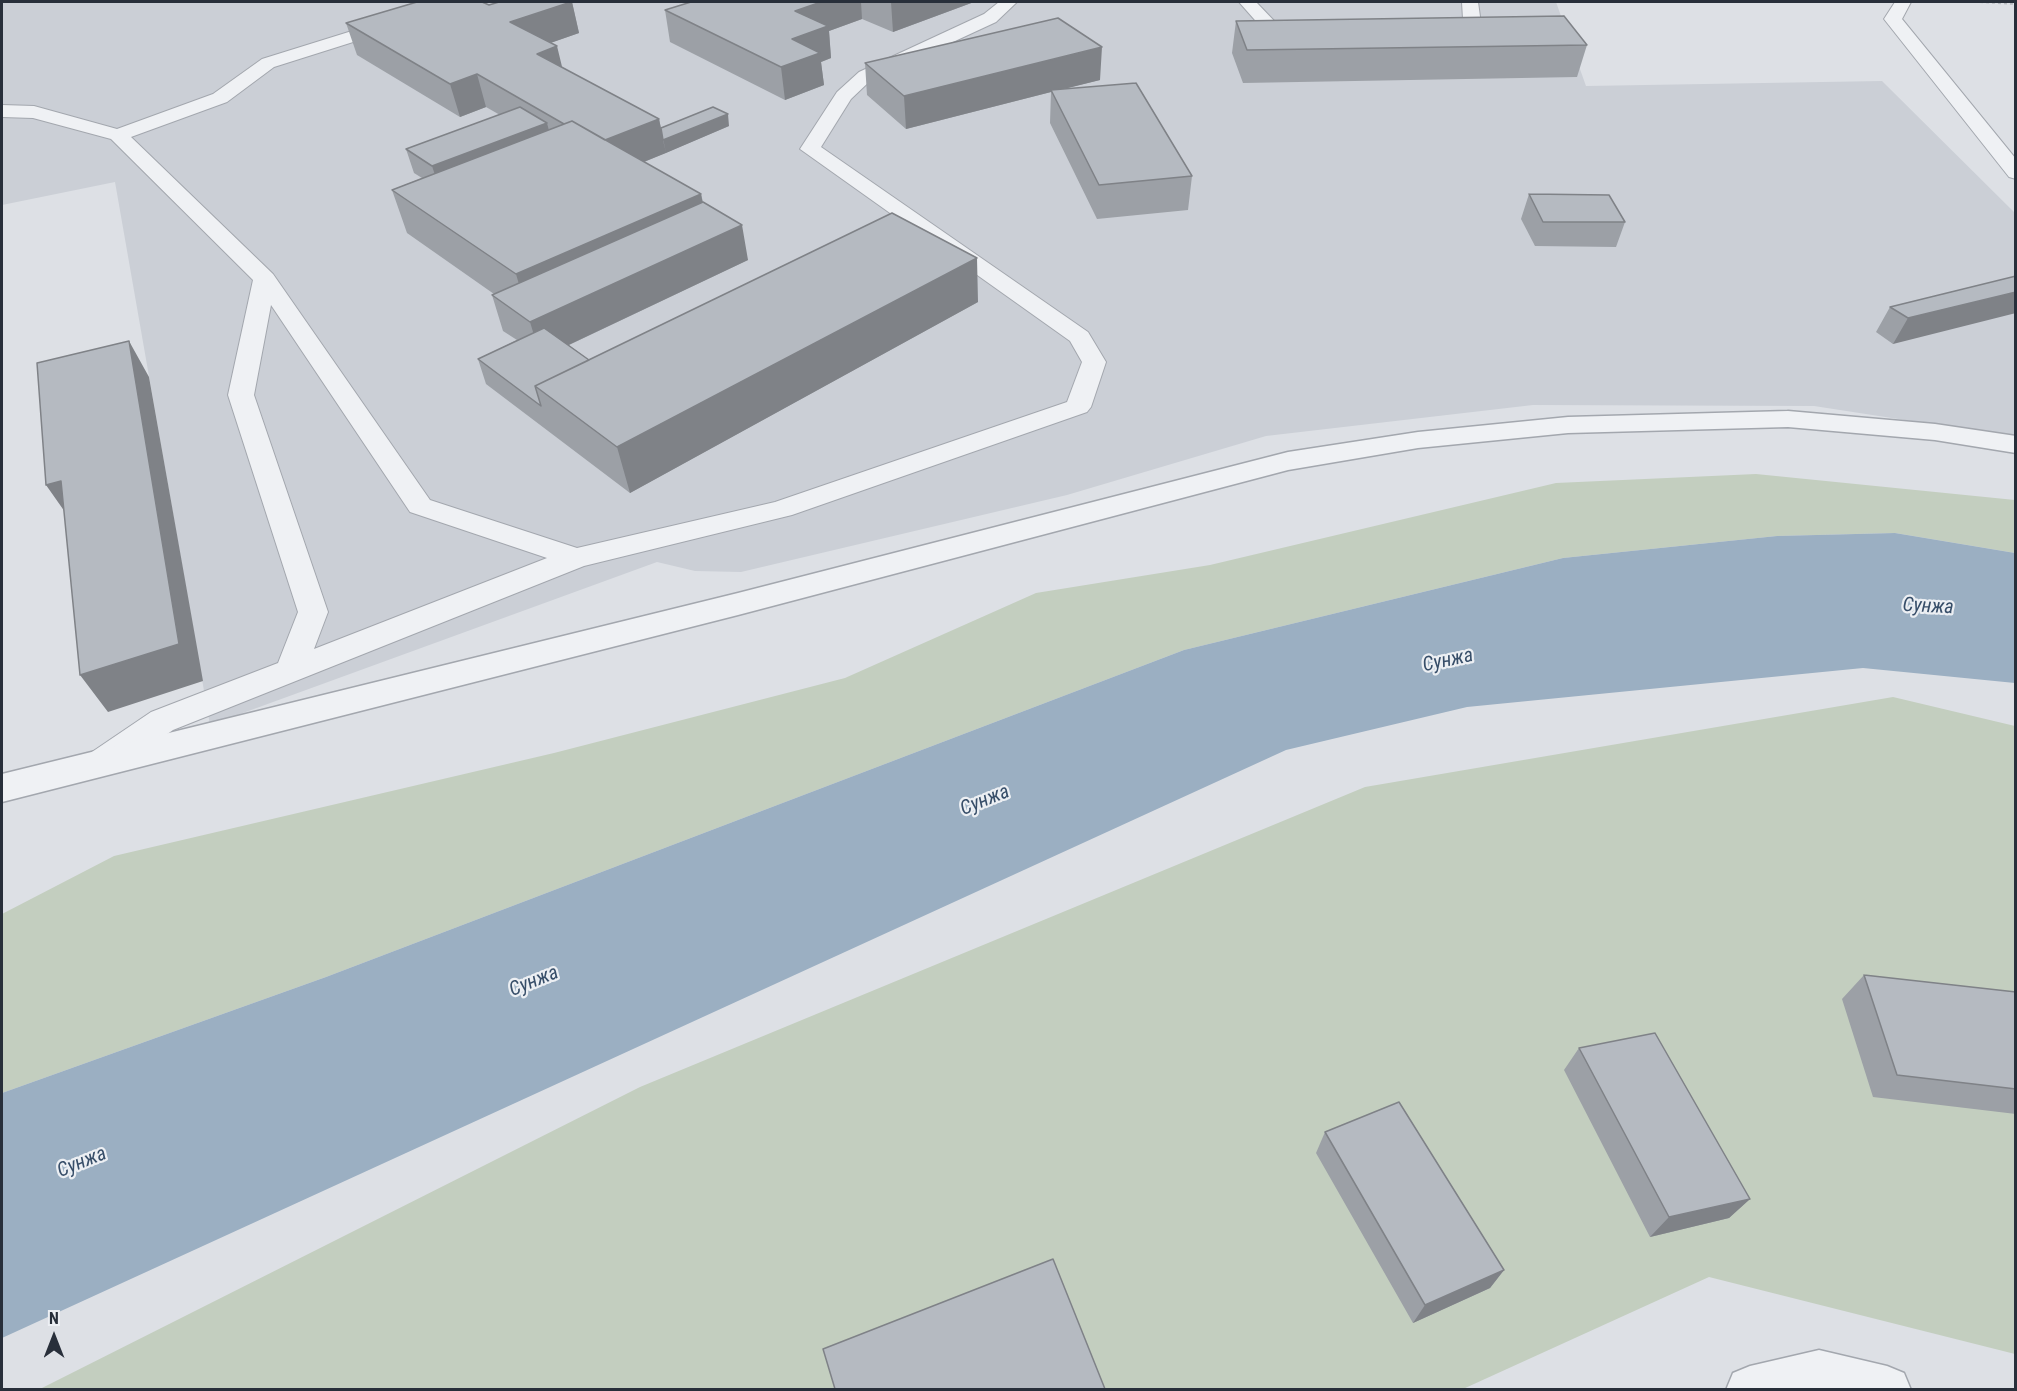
<!DOCTYPE html>
<html>
<head>
<meta charset="utf-8">
<style>
	body { margin:0 }
	#map { position:relative; width:2017px; height:1391px; overflow:hidden; background:#dde0e5; font-family:"Roboto Condensed",sans-serif }
	canvas { display:block }
	.frame { position:absolute; inset:0; border:3px solid #282f3a; pointer-events:none }
	.north { position:absolute; left:24px; top:1307px; width:60px; height:60px; -webkit-text-stroke:4px #eceff3; paint-order:stroke; rotate:0deg; font-size:16px; font-weight:700; line-height:24px; text-align:center; color:#282f3a }
	.north::after { content:''; display:block; margin:auto; width:21px; height:27px; background:#282f3a; clip-path:polygon(50% 0,100% 100%,50% 72%,0 100%) }
</style>
</head>
<body>
<div id="map">
<canvas width="2017" height="1391"></canvas>
<div class="frame"></div>
<div class="north">N</div>
</div>
<script>
const ctx = document.querySelector('canvas').getContext('2d');
ctx.lineJoin = 'round';
function fill(path, color) { ctx.fillStyle = color; ctx.fill(path, 'evenodd'); }
const shape = rows => new Path2D(rows.map(r => 'M' + r).join(''));
function trace(path, color, width, dash) { ctx.strokeStyle = color; ctx.lineWidth = width; ctx.lineCap = dash ? 'butt' : 'round'; ctx.setLineDash(dash || []); ctx.stroke(path); }
function write(font, color, halo, rows, align = 'center') {
  ctx.font = font + ' "Roboto Condensed",sans-serif'; ctx.lineWidth = 4.5; ctx.setLineDash([]); ctx.textBaseline = 'middle'; ctx.strokeStyle = halo; ctx.fillStyle = color; for (const [text, x, y, turn = 0] of rows) {
    ctx.save(); ctx.translate(x, y); ctx.rotate((+turn || 0) * Math.PI / 180); ctx.textAlign = isNaN(turn) ? turn : align; if (halo) ctx.strokeText(text, 0, 0); ctx.fillText(text, 0, 0); ctx.restore();
  }
}
const built = shape([
	[2,2,1556,2,1586,86,1882,81,2015,213,2015,437,1814,406,1533,405,1266,436,1067,495,741,572,695,571,657,562,210,725,115,182,2,205]
]);
const green = shape([
	[1756,474,2015,500,2015,553,1895,533,1777,536,1563,558,1184,650,326,977,2,1093,2,914,114,856,554,753,845,678,1036,593,1210,565,1556,483],
	[1893,697,2015,726,2015,1354,1709,1277,1463,1389,38,1390,640,1087,1365,787]
]);
const water = shape([
	[1895,533,2015,553,2015,683,1863,668,1467,707,1286,750,2,1338,2,1093,326,977,1184,650,1563,558,1777,536]
]);
const path = shape([
	[1980,2,2016,4]
]);
const service = shape([
	[445,2,469,2,467,6,274,67,227,102,131,137,273,274,430,500,577,548,775,502,1067,402,1082,362,1070,341,800,149,837,92,859,72,984,14,999,2,1017,2,996,22,871,80,851,99,821,147,1088,332,1106,362,1091,407,1087,412,792,515,584,566,173,730,113,772,101,776,89,772,85,763,89,754,151,712,278,663,298,612,228,395,253,280,111,139,33,118,2,117,2,105,34,106,117,129,213,94,262,59,445,2],
	[271,305,410,512,547,558,314,649,328,612,254,395,271,305],
	[1239,2,1256,2,1280,27,1301,26,1307,27,1310,31,1307,35,1301,36,1269,36,1239,2],
	[1462,2,1478,2,1481,24,1478,28,1429,30,1426,26,1429,22,1463,19,1462,2],
	[1895,2,1911,2,1902,19,2016,159,2016,179,2009,177,1884,19,1895,2]
]);
const minor = shape([
	[1788,411,1935,424,2016,436,2016,453,1935,440,1788,427,1568,433,1418,448,1288,470,738,615,2,802,2,774,738,593,1288,452,1418,432,1568,417,1788,411],
	[1819,1350,1887,1366,1904,1373,1911,1390,1726,1390,1733,1373,1750,1366,1819,1350]
]);
const wall = shape([
	[572,2,579,33,550,43,562,68,659,119,661,128,729,126,644,162,701,194,703,202,748,260,569,345,589,360,978,302,630,493,486,384,478,359,517,340,503,331,492,295,494,294,407,233,392,190,422,178,414,173,406,149,500,115,486,107,460,117,357,55,346,23,489,5],
	[691,2,974,2,893,32,862,19,829,31,831,58,821,62,824,85,785,100,670,42,665,10],
	[1236,21,1587,45,1577,77,1243,83,1232,53],
	[865,63,1100,80,1063,89,1192,176,1188,210,1097,219,1050,123,1051,92,906,129,867,95],
	[1529,194,1625,222,1616,247,1535,246,1521,219],
	[2016,276,1893,344,1876,332,1890,307],
	[1864,975,2016,992,2016,1114,1873,1097,1842,999],
	[1579,1048,1750,1199,1729,1218,1650,1237,1564,1070],
	[1325,1132,1504,1270,1490,1288,1413,1323,1316,1153]
]);
const shadedWall = shape([
	[572,2,579,33,519,54,510,22],
	[821,2,861,2,862,19,829,31,831,58,821,62,824,85,785,100,781,67,792,39,795,11],
	[891,2,974,2,893,32],
	[557,46,565,79,537,54],
	[1102,47,1100,80,1052,92,1051,90,1051,92,906,129,904,96],
	[477,74,486,107,460,117,450,84],
	[728,114,729,126,666,153,663,140],
	[659,119,666,153,606,177,598,143],
	[547,123,553,146,440,190,432,166],
	[701,194,709,237,529,319,516,274],
	[742,225,748,260,541,358,530,322],
	[977,258,978,302,630,493,617,447],
	[2016,292,2016,313,1893,344,1908,318],
	[129,341,149,377,203,681,108,712,80,675],
	[61,481,72,522,46,485],
	[1750,1199,1729,1218,1650,1237,1669,1217],
	[1504,1270,1490,1288,1413,1323,1425,1305]
]);
const building = shape([
	[417,2,482,2,489,5,499,2,571,2,510,22,557,46,537,54,659,119,605,140,572,121,564,124,477,74,450,84,346,23,417,2],
	[691,2,821,2,795,11,828,26,792,39,820,53,781,67,665,10,691,2],
	[1564,16,1587,45,1247,50,1236,21,1564,16],
	[1058,18,1102,47,904,96,865,63,1058,18],
	[1136,83,1192,176,1099,185,1051,90,1136,83],
	[520,107,547,123,432,166,406,149,520,107],
	[713,107,728,114,663,140,661,128,713,107],
	[572,121,701,194,516,274,392,190,572,121],
	[1529,194,1609,195,1625,222,1543,222,1529,194],
	[703,202,742,225,530,322,492,295,703,202],
	[892,213,977,258,617,447,535,386,892,213],
	[2016,276,2016,292,1908,318,1890,307,2016,276],
	[544,328,589,360,535,386,541,406,478,359,544,328],
	[129,341,179,644,80,675,61,481,46,485,37,363,129,341],
	[1864,975,2016,992,2016,1089,1897,1075,1864,975],
	[1655,1033,1750,1199,1669,1217,1579,1048,1655,1033],
	[1399,1102,1504,1270,1425,1305,1325,1132,1399,1102],
	[1053,1259,1105,1389,835,1389,823,1349,1053,1259]
]);
const waterNames = [
	["Сунжа",1928,607,3],
	["Сунжа",1448,661,-12],
	["Сунжа",985,801,-22],
	["Сунжа",534,982,-22],
	["Сунжа",82,1163,-22]
];
fill(built, '#cbcfd6');
fill(green, '#c3cebf');
fill(water, '#9bafc2');
trace(service, '#a3a7ae', 2);
trace(minor, '#a3a7ae', 3);
trace(path, '#b7bbc0', 2, [3, 3]);
fill(service, '#eff1f4');
fill(minor, '#eff1f4');
fill(wall, '#9ca0a6');
fill(shadedWall, '#7f8287');
fill(building, '#b5bac1');
trace(building, '#7f8287', 1.5);
write('italic 20px', '#374e69', '#eceff3', waterNames);
</script>
</body>
</html>
